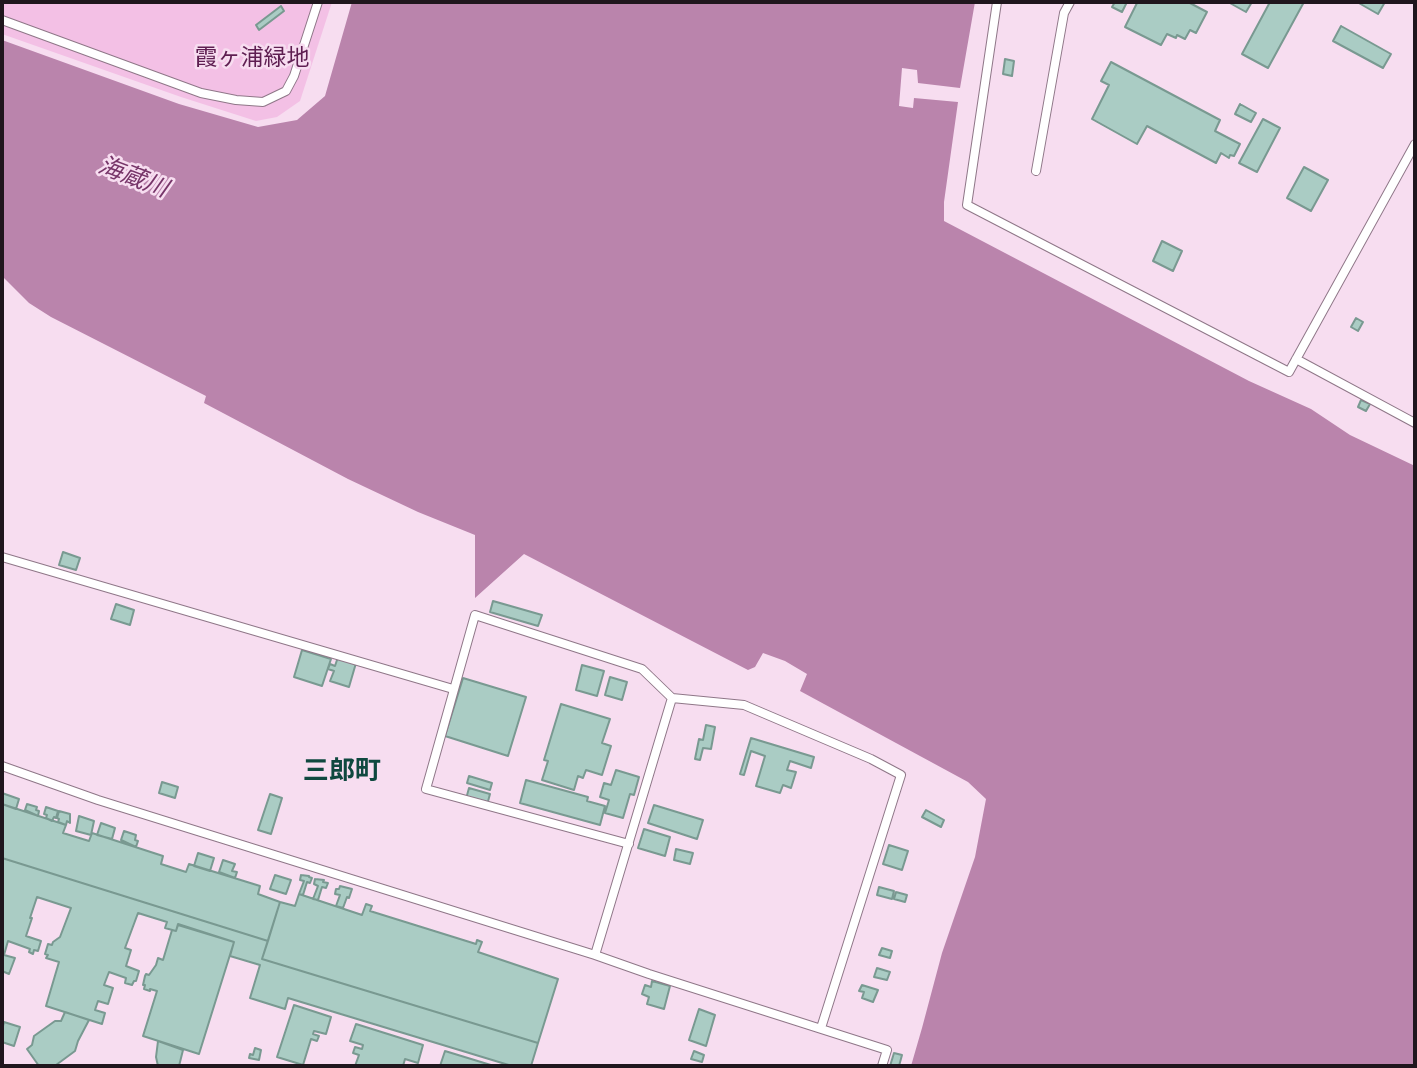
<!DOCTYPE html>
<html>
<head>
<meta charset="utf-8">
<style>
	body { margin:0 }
	#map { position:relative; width:1417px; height:1068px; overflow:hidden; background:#f7ddf0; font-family:"Fira Sans",sans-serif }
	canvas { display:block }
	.frame { position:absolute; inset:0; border:4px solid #1f161d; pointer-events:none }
</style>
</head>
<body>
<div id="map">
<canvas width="1417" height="1068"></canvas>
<div class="frame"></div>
</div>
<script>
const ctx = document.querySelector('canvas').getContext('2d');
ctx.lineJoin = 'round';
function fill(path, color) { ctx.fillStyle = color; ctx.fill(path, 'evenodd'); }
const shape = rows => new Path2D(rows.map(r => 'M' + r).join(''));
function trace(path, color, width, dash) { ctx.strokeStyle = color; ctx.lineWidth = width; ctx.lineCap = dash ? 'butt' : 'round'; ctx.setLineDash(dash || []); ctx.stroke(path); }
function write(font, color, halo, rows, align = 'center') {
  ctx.font = font + ' "Fira Sans","Noto Sans JP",sans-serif'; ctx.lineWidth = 5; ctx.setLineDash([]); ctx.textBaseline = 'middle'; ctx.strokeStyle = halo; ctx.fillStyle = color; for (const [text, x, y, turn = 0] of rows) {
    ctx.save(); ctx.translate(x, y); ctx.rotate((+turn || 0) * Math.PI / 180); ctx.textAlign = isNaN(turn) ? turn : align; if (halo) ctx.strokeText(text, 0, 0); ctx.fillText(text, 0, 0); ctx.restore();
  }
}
const green = shape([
	[2,2,332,2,300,101,277,117,256,121,181,97,2,34]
]);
const water = shape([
	[352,2,975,2,960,88,918,83,917,70,902,68,899,106,913,108,914,98,958,102,944,202,944,221,1249,381,1311,409,1350,435,1415,466,1415,1066,911,1066,922,1028,942,953,975,857,986,799,968,782,800,691,807,674,785,661,763,653,755,667,748,670,524,554,475,598,475,535,418,512,348,479,204,403,206,396,51,317,29,303,2,276,2,40,179,104,258,127,297,120,325,96]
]);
const building = shape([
	[1115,2,1127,2,1122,12,1112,7,1115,2],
	[1135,2,1188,2,1207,12,1196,33,1190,30,1185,39,1177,35,1176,38,1167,34,1161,45,1125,27,1137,3,1135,2],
	[1228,2,1252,2,1246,12,1228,2],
	[1270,2,1304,2,1268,68,1242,54,1270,2],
	[1357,2,1385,2,1378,14,1357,2],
	[281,6,284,11,259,30,256,25,281,6],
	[1341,26,1391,54,1383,68,1333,41,1341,26],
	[1005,59,1014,61,1012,76,1003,74,1005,59],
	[1111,62,1220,120,1215,131,1240,144,1234,156,1230,155,1229,158,1221,153,1216,163,1147,126,1137,144,1092,119,1109,85,1101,81,1111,62],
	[1240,104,1256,113,1251,122,1235,114,1240,104],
	[1263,119,1280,128,1257,172,1239,163,1263,119],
	[1304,167,1328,180,1311,211,1287,198,1304,167],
	[1162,241,1182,251,1173,271,1153,261,1162,241],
	[1356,318,1363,322,1358,331,1351,327,1356,318],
	[1361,400,1370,404,1366,411,1358,407,1361,400],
	[63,552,80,558,76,570,59,565,63,552],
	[493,601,542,615,538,626,490,612,493,601],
	[116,604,134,610,130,625,111,619,116,604],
	[302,650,331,659,322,686,294,677,302,650],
	[338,657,356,663,349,687,330,681,334,671,328,669,330,664,335,666,338,657],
	[582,665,604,671,597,696,576,690,582,665],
	[610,677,627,682,622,700,605,695,610,677],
	[463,678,526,697,508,756,445,736,463,678],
	[561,704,610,719,602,743,611,746,602,775,586,770,583,778,578,776,574,790,542,780,548,761,544,760,561,704],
	[706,725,715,727,711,749,703,748,700,760,695,759,699,739,703,740,706,725],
	[751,738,814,757,811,768,790,761,787,770,796,772,791,788,783,785,780,793,756,786,765,756,751,751,744,775,740,774,751,738],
	[616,770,639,777,634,795,630,794,623,818,605,813,609,800,600,797,604,783,611,785,616,770],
	[469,776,492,783,490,790,467,783,469,776],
	[526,780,588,797,587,801,605,806,600,825,520,803,526,780],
	[162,782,178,787,175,798,159,793,162,782],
	[469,788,490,794,487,805,466,799,469,788],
	[2,793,19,799,16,809,2,804,2,793],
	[270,794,282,798,271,834,258,830,270,794],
	[2,804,66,825,63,833,89,841,92,833,163,856,161,864,186,872,189,864,260,886,258,894,280,902,268,941,2,858,2,804],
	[27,804,37,807,36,810,39,811,38,816,25,810,27,804],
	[654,805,703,820,697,839,648,823,654,805],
	[46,807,58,811,56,818,54,817,52,821,46,818,47,815,44,814,46,807],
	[926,810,944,820,941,827,922,817,926,810],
	[59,811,70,814,70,823,67,821,66,825,58,822,59,819,57,818,59,811],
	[79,816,94,821,91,835,76,831,79,816],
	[101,823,115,828,112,839,97,835,101,823],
	[644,829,670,837,665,856,638,848,644,829],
	[124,831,136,835,135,840,138,841,136,847,121,840,124,831],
	[889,845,908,851,902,870,883,864,889,845],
	[676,849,693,853,690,864,674,860,676,849],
	[198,853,214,858,210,871,194,866,198,853],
	[2,858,268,941,262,959,538,1043,531,1066,512,1066,288,998,285,1009,250,998,260,965,230,956,234,942,178,924,176,931,165,928,167,922,138,913,125,948,131,950,126,966,139,971,136,981,134,981,132,985,125,983,126,978,109,972,104,985,113,988,108,1004,98,1001,95,1010,105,1013,102,1024,46,1006,59,962,46,958,48,955,45,954,48,944,52,945,53,942,60,937,71,908,37,897,30,918,32,918,26,936,41,941,38,951,34,950,33,954,29,952,30,949,8,941,4,955,15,958,9,974,2,971,2,858],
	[223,860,235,864,232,871,237,872,235,878,219,872,223,860],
	[275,875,291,880,286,894,270,889,275,875],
	[301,875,309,876,309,877,312,878,310,883,307,882,303,895,299,894,304,881,300,880,301,875],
	[315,879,324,880,323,882,328,883,326,888,322,887,318,900,313,899,318,886,314,884,315,879],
	[340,886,352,889,349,898,347,897,343,908,336,906,340,895,335,894,336,889,339,889,340,886],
	[879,887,894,891,892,899,877,895,879,887],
	[896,892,907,895,905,902,894,899,896,892],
	[299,894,362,915,366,904,372,906,370,911,476,944,477,940,482,942,478,952,558,979,538,1043,262,959,280,902,295,906,299,894],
	[178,925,234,942,199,1054,143,1036,157,991,150,989,150,991,144,989,145,985,143,985,145,976,146,974,149,975,156,965,158,958,163,960,172,930,176,931,178,925],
	[882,948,892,951,890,958,879,955,882,948],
	[877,968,890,972,887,980,874,977,877,968],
	[652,981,670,986,664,1009,647,1004,649,997,642,994,645,985,651,987,652,981],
	[862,985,878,990,873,1002,862,998,864,992,859,991,862,985],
	[294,1005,331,1017,326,1034,314,1031,313,1034,319,1036,317,1041,311,1039,303,1065,277,1057,294,1005],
	[699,1009,715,1015,706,1046,689,1040,699,1009],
	[65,1012,89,1020,78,1041,75,1051,56,1065,39,1066,27,1049,32,1045,34,1036,55,1021,61,1021,65,1012],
	[4,1022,20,1027,14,1046,2,1042,2,1030,4,1022],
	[356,1024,423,1045,418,1063,405,1059,403,1066,355,1066,359,1055,353,1053,355,1047,362,1049,363,1045,350,1041,356,1024],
	[158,1041,183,1050,179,1066,158,1066,156,1057,158,1041],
	[255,1048,261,1050,259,1060,249,1058,250,1054,253,1055,255,1048],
	[445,1051,494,1066,440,1066,445,1051],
	[694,1051,704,1055,702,1062,691,1059,694,1051],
	[894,1053,902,1055,899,1066,890,1066,894,1053]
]);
const lane = shape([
	[997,2,967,205,1289,372,1415,144],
	[2,20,201,93,236,100,263,102,286,91,294,76,318,2],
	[1036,171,1064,13,1070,2],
	[1296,359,1415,423],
	[2,557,453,689],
	[2,766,98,800,595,955,649,974,887,1050,882,1066],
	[629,844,426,789,475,615,642,669,672,698,744,705,871,759,901,775,821,1028],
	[595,955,672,698]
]);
const parkNames = [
	["霞ヶ浦緑地",252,59]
];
const waterNames = [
	["海蔵川",133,178,21]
];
const quarterNames = [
	["三郎町",342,772]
];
fill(green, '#f3c0e5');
fill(water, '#ba84ac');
fill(building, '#aaccc4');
trace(building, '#799991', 2);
trace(lane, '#8f7788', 10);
trace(lane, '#fff', 8);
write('23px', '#5e1e51', '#f7ddf0', parkNames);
write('italic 24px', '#773569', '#f7ddf0', waterNames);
write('bold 26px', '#0f483f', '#f7ddf0', quarterNames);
</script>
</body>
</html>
